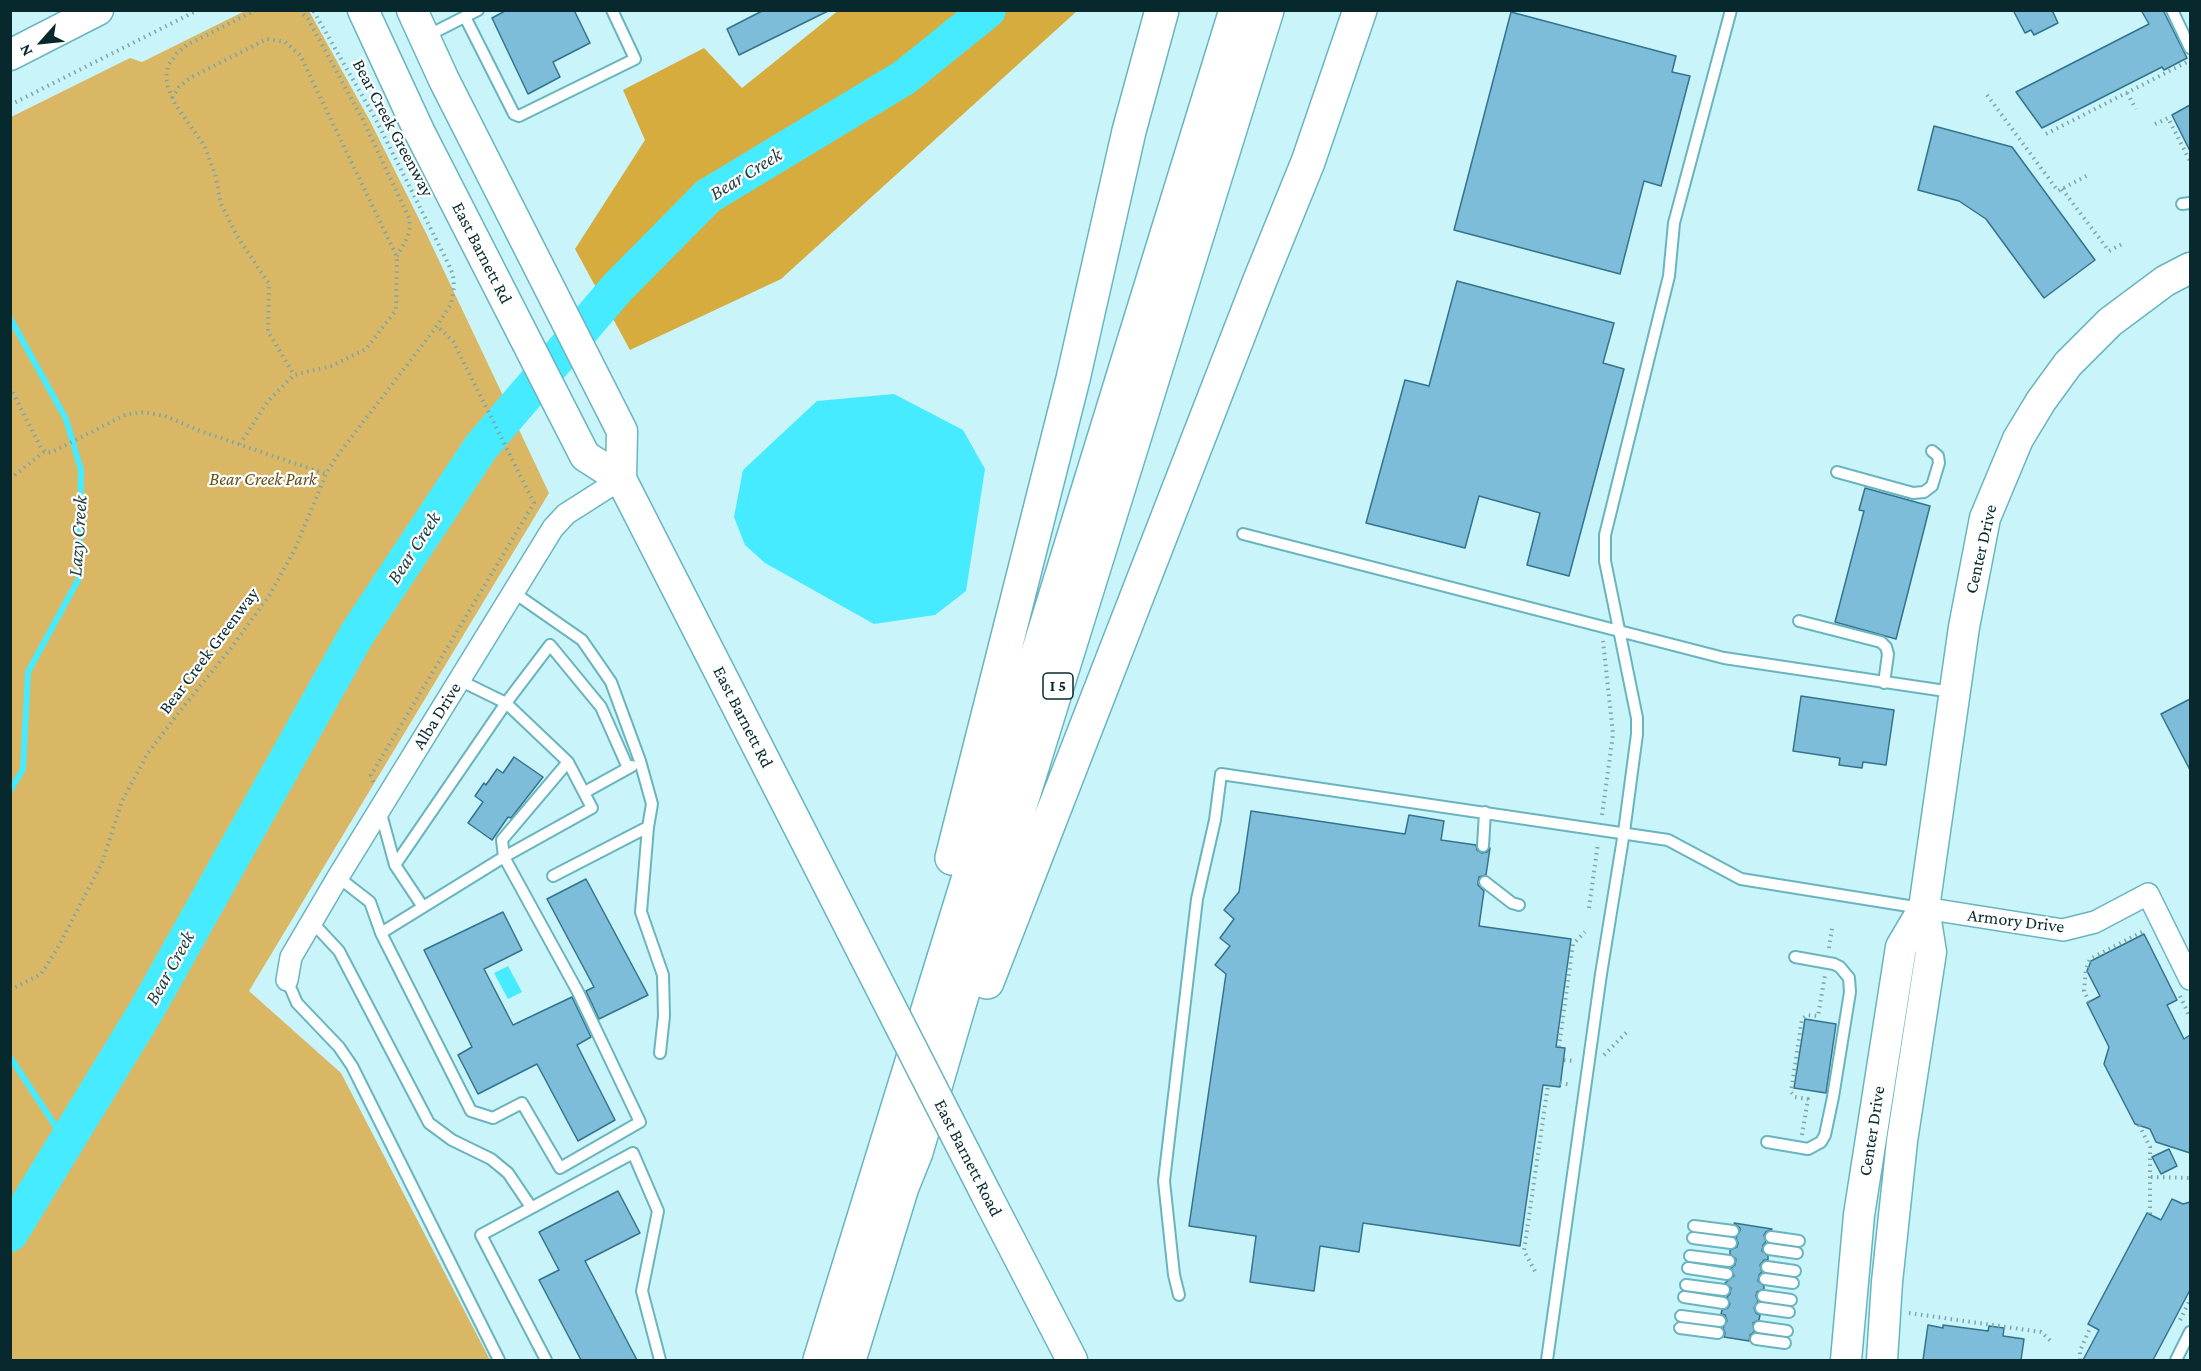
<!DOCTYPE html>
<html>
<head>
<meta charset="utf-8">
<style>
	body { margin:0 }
	#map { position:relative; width:2201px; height:1371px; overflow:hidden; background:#c8f4fa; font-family:"Crimson Pro",serif }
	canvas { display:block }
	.frame { position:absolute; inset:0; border:12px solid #07292d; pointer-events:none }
	.north { position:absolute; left:12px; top:12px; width:60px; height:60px; -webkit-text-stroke:4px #fff; paint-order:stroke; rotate:243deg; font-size:16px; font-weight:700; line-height:24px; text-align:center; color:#07292d }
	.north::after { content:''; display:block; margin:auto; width:21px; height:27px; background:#07292d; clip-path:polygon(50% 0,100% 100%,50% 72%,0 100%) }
</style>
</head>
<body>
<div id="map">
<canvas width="2201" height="1371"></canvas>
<div class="frame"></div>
<div class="north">N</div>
</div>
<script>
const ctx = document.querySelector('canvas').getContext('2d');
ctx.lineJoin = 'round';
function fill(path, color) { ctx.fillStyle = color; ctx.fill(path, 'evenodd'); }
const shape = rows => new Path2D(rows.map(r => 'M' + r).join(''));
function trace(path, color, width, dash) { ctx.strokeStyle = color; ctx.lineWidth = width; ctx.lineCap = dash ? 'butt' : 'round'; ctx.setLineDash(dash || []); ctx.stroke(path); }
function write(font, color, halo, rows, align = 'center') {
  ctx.font = font + ' "Crimson Pro",serif'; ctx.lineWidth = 4.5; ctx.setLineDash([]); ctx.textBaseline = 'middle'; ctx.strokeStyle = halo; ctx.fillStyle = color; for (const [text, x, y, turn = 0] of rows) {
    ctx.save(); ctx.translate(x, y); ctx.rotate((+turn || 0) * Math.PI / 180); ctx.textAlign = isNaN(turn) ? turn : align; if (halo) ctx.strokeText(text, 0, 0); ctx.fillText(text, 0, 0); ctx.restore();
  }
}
const green = shape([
	[245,11,309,11,370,121,426,233,549,493,249,991,341,1073,490,1360,11,1360,11,117,130,58,142,62]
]);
const forest = shape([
	[839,10,1077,11,781,279,630,350,575,249,645,140,623,90,704,48,742,88]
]);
const water = shape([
	[894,394,963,430,985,469,966,591,935,615,874,624,765,563,745,545,734,517,743,470,817,401],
	[508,966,522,992,508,999,494,973]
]);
const stream = shape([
	[10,318,66,419,81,470,79,578,28,672,23,769,10,791],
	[10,1057,66,1142]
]);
const river = shape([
	[10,1234,146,1011,357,634,481,447,618,287,708,196,905,77,988,10]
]);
const building = shape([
	[507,10,574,10,590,43,553,62,560,77,528,94,492,18,507,10],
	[764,10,830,10,739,55,727,29,764,10],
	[2013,10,2052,10,2058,23,2034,35,2031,30,2025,33,2013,10],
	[2141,10,2163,10,2187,58,2164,70,2162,67,2042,128,2016,92,2149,24,2141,10],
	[1511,12,1676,56,1672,72,1690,76,1661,186,1644,181,1620,274,1454,230,1511,12],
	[2190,105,2190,151,2172,115,2190,105],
	[1934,126,2012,147,2095,260,2044,298,1986,219,1959,201,1918,190,1934,126],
	[1457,281,1614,323,1603,363,1624,369,1569,576,1527,565,1540,513,1479,496,1465,548,1366,523,1405,380,1429,386,1457,281],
	[1865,488,1930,506,1896,639,1835,622,1864,511,1859,510,1865,488],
	[1801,696,1894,710,1886,765,1863,762,1862,768,1839,765,1840,758,1793,751,1801,696],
	[2190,699,2190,770,2161,714,2190,699],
	[514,757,543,777,511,818,508,817,492,840,468,823,483,802,475,796,484,783,486,785,497,769,503,773,514,757],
	[1251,811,1405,834,1409,815,1444,821,1441,840,1476,845,1477,850,1482,853,1487,852,1490,848,1486,875,1479,877,1478,882,1478,885,1484,891,1479,926,1571,939,1556,1047,1565,1048,1560,1087,1543,1085,1520,1246,1363,1223,1359,1252,1320,1246,1314,1291,1250,1282,1256,1236,1189,1226,1226,974,1215,965,1230,946,1220,938,1234,919,1224,910,1239,892,1251,811],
	[586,879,648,995,599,1019,586,991,594,987,547,899,586,879],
	[503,912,522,950,484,969,513,1025,572,997,591,1037,577,1045,615,1120,578,1141,537,1064,478,1094,458,1055,472,1047,424,950,503,912],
	[2144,934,2177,1000,2167,1005,2184,1039,2190,1035,2190,1153,2156,1142,2150,1129,2135,1124,2104,1064,2109,1047,2087,1003,2100,996,2087,971,2091,961,2144,934],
	[1805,1019,1836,1024,1826,1093,1794,1088,1805,1019],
	[2169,1149,2177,1166,2161,1174,2152,1157,2169,1149],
	[618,1191,640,1233,585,1261,637,1360,581,1360,539,1280,559,1270,539,1232,618,1191],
	[2172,1199,2183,1204,2190,1202,2190,1290,2153,1360,2083,1360,2099,1330,2088,1324,2147,1213,2161,1220,2172,1199],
	[1734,1223,1772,1229,1766,1232,1764,1235,1766,1242,1763,1245,1762,1251,1768,1256,1768,1260,1764,1260,1760,1265,1762,1272,1759,1275,1758,1281,1764,1286,1764,1289,1757,1292,1756,1296,1758,1301,1754,1308,1756,1313,1760,1315,1759,1320,1753,1323,1754,1332,1750,1335,1749,1341,1724,1337,1725,1333,1723,1328,1727,1321,1725,1315,1721,1314,1722,1310,1728,1308,1730,1304,1727,1297,1730,1294,1731,1288,1725,1283,1734,1276,1731,1268,1735,1265,1736,1259,1730,1254,1730,1250,1737,1247,1738,1243,1736,1238,1740,1231,1740,1228,1734,1223],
	[1928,1325,1943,1328,1943,1325,1988,1331,1989,1326,2004,1328,2003,1336,2024,1339,2021,1360,1923,1360,1928,1325]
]);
const path = shape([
	[256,10,187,45,177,53,168,66,166,77,168,87,175,104,204,145,215,174,221,204,237,236,269,284,268,331,294,375],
	[299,10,308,19,363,120,409,218,410,227,407,238,397,256],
	[2127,93,2136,109],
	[1987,95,2058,191,2088,175],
	[172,98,179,87,190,78,267,39,285,42,300,55,397,257,396,310,366,349,332,366,294,375,268,401,240,444],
	[10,105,198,10],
	[2155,124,2168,118,2190,161],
	[2046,134,2187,62],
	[2062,189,2109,251,2122,244],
	[10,387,40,446,46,453,52,452,125,415,144,412,165,416,200,431,326,474],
	[10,479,45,451],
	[373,782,371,775,534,503,453,341,437,326],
	[1602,815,1613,734,1603,641],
	[1589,908,1598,843],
	[1829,948,1832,928],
	[10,990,41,974,56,951,102,863,122,801,148,753,180,711,231,648,269,596,295,549,326,474,337,456,437,326,451,304,454,287,453,275,449,265,375,118,313,10],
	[2180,996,2190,1017],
	[2089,1002,2084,991,2086,969,2090,959,2144,931],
	[1559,1047,1573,944,1585,932],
	[1604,1055,1627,1032],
	[1564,1060,1574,1061],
	[1560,1083,1571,1085],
	[2139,1125,2150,1147,2150,1214],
	[1802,1135,1808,1099,1795,1097,1791,1092,1802,1019,1807,1015,1818,1016,1825,975],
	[2151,1177,2190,1178],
	[1535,1271,1524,1251,1548,1085],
	[1909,1313,2041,1332,2053,1343],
	[2180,1320,2190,1300],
	[2080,1360,2080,1351,2091,1326]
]);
const lane = shape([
	[2172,10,2190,48],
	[465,17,514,114,519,116,635,59,612,10],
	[427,36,478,10],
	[2182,204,2190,203],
	[1837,472,1913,493,1924,492,1932,486,1939,463,1938,456,1932,451],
	[1243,534,1724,658,1952,692],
	[513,592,582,640,611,682,640,761,652,804,648,827,641,912,663,975,664,1016,660,1053],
	[1799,621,1881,642,1886,647,1888,654,1884,683],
	[459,680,506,703,550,645,601,707,628,768],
	[585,792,632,766],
	[380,810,395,865,423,907],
	[1483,846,1485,812],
	[395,865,506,703,568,762,592,808,504,857,502,840,568,762],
	[553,876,648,827],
	[338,877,370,902,381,933,471,1111,493,1118,522,1103,560,1168,640,1122,578,992,504,857,381,933],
	[1485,882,1512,903,1519,905],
	[312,922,339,951,429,1123,452,1140,491,1159,508,1173,531,1207],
	[287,980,297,1003,339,1047,352,1066,499,1360],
	[1767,1142,1808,1149,1821,1142,1825,1135,1833,1097,1850,992,1849,978,1840,967,1834,964,1795,957],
	[1694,1226,1733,1231],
	[1771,1237,1799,1241],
	[1693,1238,1731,1243],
	[1769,1249,1797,1253],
	[1690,1256,1729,1261],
	[1767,1267,1795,1271],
	[1688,1268,1727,1274],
	[1765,1279,1793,1283],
	[1686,1285,1724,1290],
	[1179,1295,1174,1275,1164,1181,1197,899,1215,820,1221,774,1668,840,1741,879,1921,908],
	[1763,1296,1791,1300],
	[1684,1297,1723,1303],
	[1761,1308,1789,1312],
	[1681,1316,1720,1321],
	[1759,1327,1787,1331],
	[1680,1328,1718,1333],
	[1756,1339,1785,1343],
	[546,1360,481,1235,633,1153,658,1211,642,1291,660,1360],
	[1547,1360,1601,974,1624,832,1637,734,1637,718,1605,561,1605,535,1669,276,1674,223,1731,10],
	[2176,1360,2190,1332]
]);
const street = shape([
	[1924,908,2063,930,2095,922,2148,894,2190,979],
	[287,980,291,957,338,877,553,528,566,514,621,479]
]);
const secondary = shape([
	[363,10,419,131,585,456,621,479],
	[412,10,444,80,622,431,621,479,864,955],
	[10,55,98,10],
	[986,1194,1072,1360],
	[1846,1360,1859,1215,1901,947,1924,908],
	[1882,1360,1887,1282,1902,1141,1931,952,1924,908,1964,627,1985,518,2018,439,2041,401,2068,364,2110,322,2165,281,2190,268]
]);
const highway = shape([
	[952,858,1073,379,1129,131,1162,10],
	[987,982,1260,280,1308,162,1360,10],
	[820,1360,1236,10],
	[849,1360,902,1187,916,1152,973,957,1267,10]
]);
const secondaryBridge = shape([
	[864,955,986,1194]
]);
const shields = [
	[1058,686,30]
];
const shieldNames = [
	["I 5",1058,686]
];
const streetNames = [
	["Bear Creek Greenway",393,128,62],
	["East Barnett Rd",482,253,63],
	["Center Drive",1981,549,-77],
	["Bear Creek Greenway",209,651,-53],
	["Alba Drive",437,716,-58],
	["East Barnett Rd",743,717,63],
	["Armory Drive",2016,921,7],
	["Center Drive",1872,1131,-81],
	["East Barnett Road",968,1158,63]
];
const parkNames = [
	["Bear Creek Park",263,479]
];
const waterNames = [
	["Bear Creek",746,174,-32],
	["Lazy Creek",78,536,-86],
	["Bear Creek",414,548,-57],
	["Bear Creek",170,968,-61]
];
fill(green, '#dab764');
fill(forest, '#d6ac3f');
fill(water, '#47ebff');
trace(stream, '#47ebff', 6);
trace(river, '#47ebff', 36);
fill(building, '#7dbdd9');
trace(building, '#33738c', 1.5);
trace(lane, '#69b5bf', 14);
trace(street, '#69b5bf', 24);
trace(secondary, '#69b5bf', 33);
trace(highway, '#69b5bf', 36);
trace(path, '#7da5aa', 4, [1.5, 4.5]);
trace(lane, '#fff', 10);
trace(street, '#fff', 21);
trace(secondary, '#fff', 30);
trace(highway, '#fff', 33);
trace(secondaryBridge, '#69b5bf', 33, []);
trace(secondaryBridge, '#fff', 30);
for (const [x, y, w] of shields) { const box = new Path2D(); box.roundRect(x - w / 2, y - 13, w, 26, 4.5); ctx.fillStyle = '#fff'; ctx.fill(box); trace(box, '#07292d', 1.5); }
write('bold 16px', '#07292d', null, shieldNames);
write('18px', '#07292d', '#fff', streetNames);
write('italic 18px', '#644f15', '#fff', parkNames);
write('italic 20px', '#1d3e42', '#fff', waterNames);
</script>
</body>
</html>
